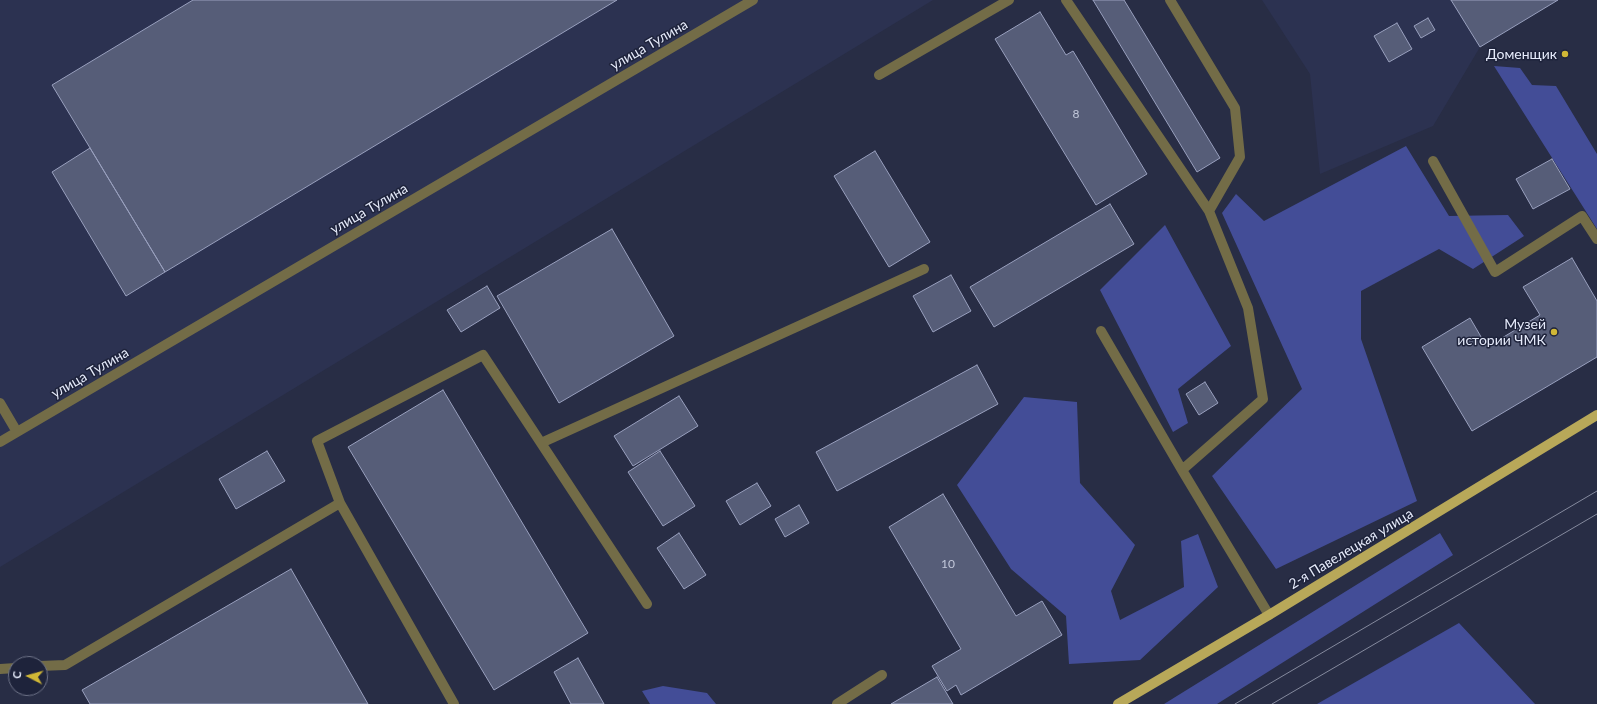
<!DOCTYPE html>
<html>
<head>
<meta charset="utf-8">
<style>
	body { margin:0 }
	#map { position:relative; width:1597px; height:704px; overflow:hidden; background:#282d45; font-family:Lato,sans-serif }
	canvas { display:block }
	.north { position:absolute; left:8px; top:656px; width:40px; height:40px; box-sizing:border-box; background:#1e233b; border:1px solid #6e7388; border-radius:50%; rotate:276deg; font-size:11px; font-weight:700; line-height:16px; text-align:center; color:#e6ebfb }
	.north::after { content:''; display:block; margin:auto; width:14px; height:18px; background:#d0b736; clip-path:polygon(50% 0,100% 100%,50% 72%,0 100%) }
</style>
</head>
<body>
<div id="map">
<canvas width="1597" height="704"></canvas>
<div class="north">С</div>
</div>
<script>
const ctx = document.querySelector('canvas').getContext('2d');
ctx.lineJoin = 'round';
function fill(path, color) { ctx.fillStyle = color; ctx.fill(path, 'evenodd'); }
const shape = rows => new Path2D(rows.map(r => 'M' + r).join(''));
function trace(path, color, width, dash) { ctx.strokeStyle = color; ctx.lineWidth = width; ctx.lineCap = dash ? 'butt' : 'round'; ctx.setLineDash(dash || []); ctx.stroke(path); }
function write(font, color, halo, rows, align = 'center') {
  ctx.font = font + ' Lato,sans-serif'; ctx.lineWidth = 3; ctx.setLineDash([]); ctx.textBaseline = 'middle'; ctx.strokeStyle = halo; ctx.fillStyle = color; for (const [text, x, y, turn = 0] of rows) {
    ctx.save(); ctx.translate(x, y); ctx.rotate((+turn || 0) * Math.PI / 180); ctx.textAlign = isNaN(turn) ? turn : align; if (halo) ctx.strokeText(text, 0, 0); ctx.fillText(text, 0, 0); ctx.restore();
  }
}
const built = shape([
	[0,0,933,0,0,567],
	[1262,0,1558,0,1480,47,1433,126,1320,174,1310,74]
]);
const forest = shape([
	[1494,66,1520,68,1532,85,1556,86,1597,154,1597,229],
	[1406,146,1449,216,1508,215,1524,236,1473,269,1439,249,1361,291,1361,339,1417,501,1276,569,1212,476,1302,389,1222,213,1236,194,1264,221],
	[1165,225,1231,346,1178,389,1188,423,1173,432,1100,290],
	[1024,397,1077,402,1080,483,1135,545,1111,591,1120,620,1184,587,1181,541,1198,534,1218,587,1140,660,1069,664,1066,616,1011,569,957,485],
	[1440,533,1453,555,1217,704,1164,704],
	[1459,623,1535,704,1317,704],
	[663,686,707,693,716,704,650,704,642,691]
]);
const building = shape([
	[193,0,617,0,165,272,52,85,193,0],
	[1093,0,1124,0,1220,158,1197,172,1093,0],
	[1451,0,1558,0,1480,47,1451,0],
	[1040,12,1066,55,1073,51,1147,174,1096,205,995,39,1040,12],
	[1428,18,1435,30,1421,38,1414,26,1428,18],
	[1397,23,1412,49,1389,62,1374,36,1397,23],
	[90,148,165,272,126,296,52,172,90,148],
	[875,151,930,242,889,267,834,176,875,151],
	[1552,159,1570,189,1533,209,1516,179,1552,159],
	[1110,204,1134,244,994,327,970,287,1110,204],
	[612,229,674,336,559,403,497,296,612,229],
	[1572,258,1597,301,1597,357,1472,431,1422,347,1470,318,1487,347,1540,315,1523,287,1572,258],
	[951,275,971,311,933,332,913,296,951,275],
	[487,286,500,308,461,332,447,310,487,286],
	[977,365,998,404,837,491,816,452,977,365],
	[1205,382,1218,403,1199,415,1186,394,1205,382],
	[443,390,588,633,494,690,348,447,443,390],
	[679,396,698,426,633,466,614,436,679,396],
	[267,451,285,481,236,509,219,479,267,451],
	[660,451,695,506,663,526,628,472,660,451],
	[757,483,771,506,740,525,726,501,757,483],
	[943,494,1016,616,1042,601,1062,635,961,695,956,685,947,691,932,666,961,649,889,527,943,494],
	[799,505,809,523,785,537,775,519,799,505],
	[679,533,706,575,684,589,657,548,679,533],
	[291,569,368,704,90,704,82,690,291,569],
	[578,658,604,704,571,704,554,672,578,658],
	[937,677,953,704,891,704,937,677]
]);
const minor = shape([
	[1066,0,1209,211],
	[1170,0,1235,108,1240,157,1209,211,1248,308,1263,399,1182,470],
	[879,75,1009,0],
	[1433,161,1495,272,1582,216,1597,239],
	[1101,331,1182,470,1269,615],
	[0,403,17,432],
	[0,442,753,0],
	[541,443,647,604],
	[340,503,317,441,483,355,541,443,924,269],
	[40,666,65,665,340,503,454,704],
	[0,669,16,668],
	[837,704,882,675]
]);
const major = shape([
	[1118,704,1269,615,1597,415]
]);
const tram = shape([
	[1235,704,1597,491],
	[1272,704,1597,514]
]);
const markers = [
	[1565,54,4,"#d0b736"],
	[1554,332,4,"#d0b736"]
];
const numberNames = [
	["8",1076,114],
	["10",948,564]
];
const streetNames = [
	["улица Тулина",649,45,-30],
	["улица Тулина",369,209,-30],
	["улица Тулина",90,373,-30],
	["2-я Павелецкая улица",1351,549,-31]
];
const poiNames = [
	["Доменщик",1557,54],
	["Музей",1546,324],
	["истории ЧМК",1546,340]
];
fill(built, '#2c3251');
fill(forest, '#434d97');
fill(building, '#565d78');
trace(building, '#99a0be', 1);
trace(minor, '#736c47', 10);
trace(major, '#b8a859', 10);
trace(tram, '#858a9e', 1);
for (const [x, y, r, color] of markers) { const dot = new Path2D(); dot.arc(x, y, r, 0, 2 * Math.PI); ctx.fillStyle = color; ctx.fill(dot); trace(dot, '#1e233b', 1.5); }
write('12px', '#c2c8da', null, numberNames);
write('14px', '#e6ebfb', '#1e233b', streetNames);
write('14px', '#e6ebfb', '#1e233b', poiNames, 'right');
</script>
</body>
</html>
